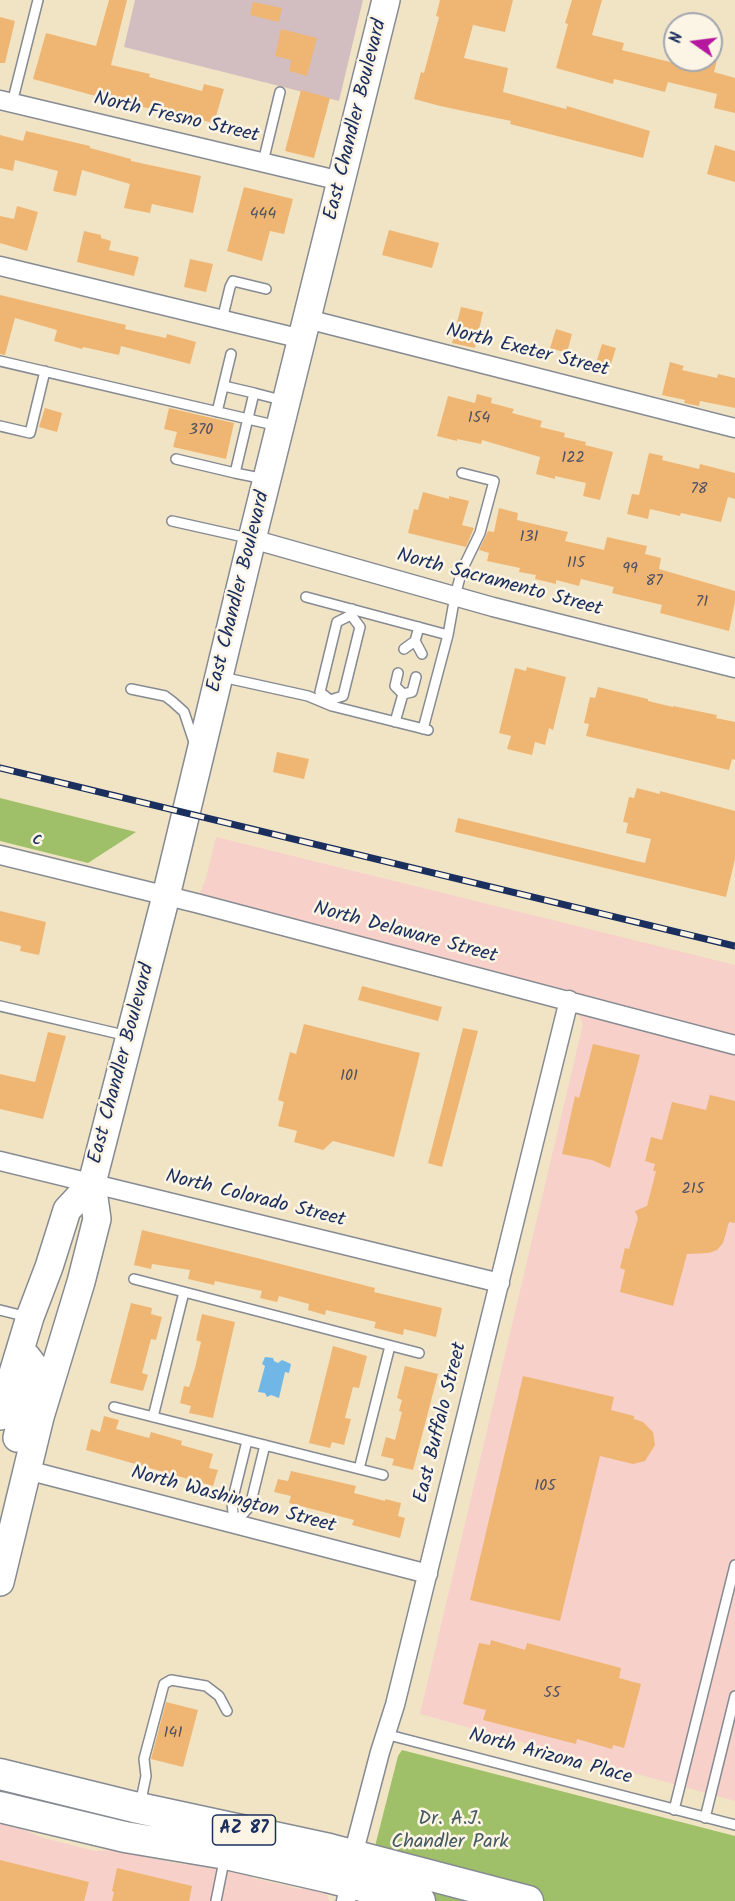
<!DOCTYPE html>
<html>
<head>
<meta charset="utf-8">
<style>
	body { margin:0 }
	#map { position:relative; width:735px; height:1901px; overflow:hidden; background:#f1e4c5; font-family:Kalam,sans-serif }
	canvas { display:block }
	.north { position:absolute; left:663px; top:12px; width:60px; height:60px; box-sizing:border-box; background:#fcf5e5; border:2px solid #a2a6af; border-radius:50%; rotate:284deg; font-size:16px; font-weight:700; line-height:24px; text-align:center; color:#1b2f5e }
	.north::after { content:''; display:block; margin:auto; width:21px; height:27px; background:#b5179e; clip-path:polygon(50% 0,100% 100%,50% 72%,0 100%) }
</style>
</head>
<body>
<div id="map">
<canvas width="735" height="1901"></canvas>
<div class="north">N</div>
</div>
<script>
const ctx = document.querySelector('canvas').getContext('2d');
ctx.lineJoin = 'round';
function fill(path, color) { ctx.fillStyle = color; ctx.fill(path, 'evenodd'); }
const shape = rows => new Path2D(rows.map(r => 'M' + r).join(''));
function trace(path, color, width, dash) { ctx.strokeStyle = color; ctx.lineWidth = width; ctx.lineCap = dash ? 'butt' : 'round'; ctx.setLineDash(dash || []); ctx.stroke(path); }
function write(font, color, halo, rows, align = 'center') {
  ctx.font = font + ' Kalam,sans-serif'; ctx.lineWidth = 5; ctx.setLineDash([]); ctx.textBaseline = 'middle'; ctx.strokeStyle = halo; ctx.fillStyle = color; for (const [text, x, y, turn = 0] of rows) {
    ctx.save(); ctx.translate(x, y); ctx.rotate((+turn || 0) * Math.PI / 180); ctx.textAlign = isNaN(turn) ? turn : align; if (halo) ctx.strokeText(text, 0, 0); ctx.fillText(text, 0, 0); ctx.restore();
  }
}
const built = shape([
	[216,837,735,965,735,1801,420,1714,583,1024,570,1000,196,903,206,878],
	[0,1819,40,1837,95,1851,116,1850,170,1862,187,1865,192,1861,248,1872,253,1878,300,1889,306,1887,325,1891,329,1901,0,1901]
]);
const industrial = shape([
	[135,0,363,0,339,101,124,47]
]);
const green = shape([
	[0,798,136,832,88,863,0,841],
	[402,1750,735,1836,735,1901,361,1901,398,1756]
]);
const water = shape([
	[265,1357,273,1358,274,1361,278,1363,282,1360,291,1364,289,1373,285,1372,279,1398,271,1395,267,1397,265,1393,258,1392,265,1366,262,1364]
]);
const building = shape([
	[109,0,127,0,111,65,150,74,149,77,202,91,204,84,224,89,214,123,103,98,33,79,46,33,96,46],
	[440,0,513,0,505,32,473,25,464,58,508,68,503,92,566,109,567,106,650,131,643,158,510,124,511,121,440,106,414,99,421,72,424,73,439,17,436,16],
	[572,0,602,0,592,35,624,43,622,50,682,65,683,60,717,60,714,72,735,78,735,113,714,108,717,94,668,82,665,92,614,79,613,84,556,68,568,24,565,23],
	[253,2,282,8,279,22,250,15],
	[0,17,15,21,5,63,0,63],
	[281,29,317,38,307,76,289,71,291,60,275,56],
	[301,90,330,98,314,158,285,151],
	[26,131,90,146,90,148,131,159,131,161,201,176,193,213,152,204,150,213,124,208,130,184,82,170,76,196,53,191,58,171,15,160,13,171,0,168,0,135,23,141],
	[715,145,735,151,735,182,707,174],
	[244,187,293,199,284,234,270,231,262,261,227,251],
	[17,206,38,212,27,251,0,243,0,216,14,219],
	[389,230,439,243,432,268,382,255],
	[84,231,101,235,101,238,111,241,109,250,139,257,134,276,77,262],
	[190,259,213,264,206,292,184,287],
	[0,295,126,325,125,329,166,338,167,334,196,342,190,364,121,346,119,355,83,347,82,349,54,341,57,330,15,318,5,355,0,354],
	[461,307,483,312,475,348,452,343],
	[556,329,572,334,567,353,550,348],
	[602,344,616,348,610,367,596,363],
	[670,362,684,366,682,370,717,378,718,374,735,378,735,408,700,401,699,406,684,403,685,400,662,395],
	[477,394,492,398,491,403,514,409,512,413,542,421,540,427,565,433,564,437,586,442,585,445,613,452,600,500,583,496,586,483,555,476,555,479,536,474,540,457,482,440,481,444,457,439,457,441,437,436,448,396,475,403],
	[45,408,62,413,57,432,39,427],
	[169,408,234,423,226,459,173,447,177,432,164,429],
	[649,453,663,456,662,460,699,469,700,464,735,473,735,499,728,497,721,522,681,513,680,516,650,509,648,519,627,514,632,494,639,495],
	[423,492,449,499,449,496,469,501,462,525,474,528,466,547,408,533,414,509,418,510],
	[499,508,518,513,517,520,568,532,565,541,604,550,607,537,647,546,645,554,661,558,659,569,735,591,735,602,729,631,660,613,662,605,612,593,614,587,581,579,579,586,556,580,556,584,535,579,536,575,519,572,520,568,487,561,489,553,479,550,488,531,494,532],
	[527,667,566,677,553,730,549,728,545,745,535,742,532,755,507,749,511,736,499,733,515,668,526,671],
	[598,687,648,699,648,701,673,707,673,706,717,715,716,718,735,722,735,760,732,759,729,770,586,736,589,724,584,723,590,697,595,698],
	[277,752,309,759,304,779,273,772],
	[637,788,660,794,660,791,735,811,735,859,726,897,455,832,458,818,645,863,651,839,626,833,628,823,623,822,629,797,634,798],
	[0,911,46,922,39,955,20,951,21,946,0,941],
	[362,986,442,1007,438,1021,358,1000],
	[304,1024,420,1053,394,1157,333,1141,323,1150,294,1142,297,1131,278,1126,284,1102,278,1100,290,1052,296,1054],
	[463,1028,478,1031,442,1167,428,1163],
	[48,1032,66,1036,43,1119,0,1109,0,1074,35,1082],
	[593,1044,640,1055,610,1168,592,1160,562,1154,575,1096,579,1098],
	[710,1095,735,1101,735,1223,729,1222,723,1243,717,1250,709,1253,687,1254,673,1306,620,1292,625,1270,620,1268,625,1248,629,1249,638,1218,635,1211,647,1206,656,1171,653,1171,655,1164,645,1161,651,1137,662,1140,672,1102,706,1110],
	[142,1230,253,1257,375,1288,374,1292,442,1308,436,1337,404,1329,403,1335,374,1328,376,1322,326,1310,325,1315,308,1310,309,1304,279,1296,277,1302,260,1298,262,1291,215,1281,214,1285,188,1279,190,1270,152,1264,151,1269,134,1265],
	[131,1303,152,1308,151,1314,162,1317,156,1340,151,1339,142,1373,148,1375,143,1391,110,1383],
	[202,1314,235,1322,213,1418,189,1413,191,1406,180,1403,184,1386,189,1387,195,1368,201,1342,196,1340],
	[333,1346,367,1356,359,1388,353,1387,345,1418,351,1419,344,1445,332,1442,330,1448,309,1443],
	[405,1366,438,1374,413,1470,392,1465,394,1459,381,1456,386,1437,395,1440,402,1412,399,1411,402,1400,397,1398],
	[523,1376,614,1397,611,1410,634,1416,634,1419,643,1422,653,1432,655,1445,645,1461,633,1464,600,1456,560,1621,470,1600],
	[104,1416,119,1420,116,1429,149,1438,151,1432,182,1441,181,1445,213,1454,209,1468,218,1470,213,1486,86,1450,91,1429,100,1432],
	[291,1471,356,1486,354,1493,385,1501,385,1499,401,1503,398,1516,405,1518,400,1538,352,1525,354,1520,289,1503,291,1496,274,1492,278,1479,288,1481],
	[491,1640,525,1650,527,1643,621,1668,619,1678,641,1684,624,1748,613,1745,612,1749,577,1739,576,1744,483,1720,486,1710,463,1704,479,1643,490,1645],
	[166,1702,198,1710,183,1767,151,1759],
	[0,1860,89,1882,84,1901,0,1901],
	[117,1868,192,1886,189,1901,112,1901,114,1892,112,1891]
]);
const service = shape([
	[12,103,38,0],
	[263,162,280,92],
	[222,320,230,287,233,281,266,289],
	[0,361,278,426],
	[224,386,254,393],
	[217,412,231,354],
	[0,426,30,433,45,371],
	[176,459,235,473,254,393,285,401],
	[235,473,265,479],
	[172,521,248,538],
	[306,597,448,635],
	[351,615,360,627,343,696,330,700,320,692,337,622,351,615,352,609],
	[415,641,422,654],
	[404,649,415,641,419,627],
	[398,673,395,686,403,694],
	[222,677,308,696,332,706,428,730],
	[131,689,165,696,173,702,184,712,195,745],
	[403,694,412,692,416,677],
	[395,722,403,694],
	[423,729,448,635,455,596,462,570,480,533,494,481,462,473],
	[0,1006,128,1036],
	[134,1279,419,1353],
	[0,1310,28,1317],
	[114,1407,383,1475],
	[153,1417,184,1292],
	[359,1469,390,1346],
	[234,1524,250,1506,265,1445],
	[234,1524,232,1502,247,1441],
	[385,1734,735,1825],
	[140,1805,146,1776,144,1759,164,1684,171,1680,206,1686,219,1696,227,1711],
	[674,1810,735,1565],
	[705,1818,735,1696],
	[216,1901,225,1856]
]);
const minor = shape([
	[0,100,341,181],
	[0,266,302,339],
	[307,319,735,428],
	[252,539,493,607,735,668],
	[0,855,196,903,735,1045],
	[0,1161,500,1283],
	[27,1470,428,1574],
	[346,1901,350,1883,353,1855,380,1752,395,1705,569,1000]
]);
const secondary = shape([
	[0,1416,30,1317,49,1267,67,1210,92,1183],
	[17,1438,33,1365,27,1357],
	[0,1582,40,1417,81,1282,97,1219,92,1183,166,896,252,539,386,0]
]);
const primary = shape([
	[0,1774,134,1807,329,1849,528,1901],
	[0,1807,125,1837,226,1854,327,1877,420,1901]
]);
const rail = shape([
	[0,768,735,946]
]);
const numberNames = [
	["444",263,215],
	["154",479,419],
	["370",201,431],
	["122",573,459],
	["78",699,490],
	["131",529,538],
	["115",576,564],
	["99",630,570],
	["87",654,582],
	["71",702,603],
	["101",349,1077],
	["215",693,1190],
	["105",545,1487],
	["55",552,1694],
	["141",173,1734]
];
const shields = [
	[244,1830,63]
];
const shieldNames = [
	["AZ 87",244,1830]
];
const streetNames = [
	["North Fresno Street",176,119,13],
	["East Chandler Boulevard",357,120,-76],
	["North Exeter Street",527,352,14],
	["North Sacramento Street",499,584,15],
	["East Chandler Boulevard",240,592,-76],
	["c",37,841,14],
	["North Delaware Street",405,934,15],
	["East Chandler Boulevard",123,1064,-75],
	["North Colorado Street",255,1200,14],
	["East Buffalo Street",442,1423,-76],
	["North Washington Street",233,1501,15],
	["North Arizona Place",550,1758,15]
];
const parkNames = [
	["Dr. A.J.",450,1821],
	["Chandler Park",450,1844]
];
fill(built, '#f7d0c9');
fill(industrial, '#d2bec1');
fill(green, '#9fc069');
fill(water, '#70b7e7');
fill(building, '#efb673');
trace(service, '#868a92', 12);
trace(minor, '#868a92', 21);
trace(secondary, '#868a92', 30);
trace(primary, '#868a92', 33);
trace(service, '#fff', 9);
trace(minor, '#fff', 18);
trace(secondary, '#fff', 27);
trace(primary, '#fff', 30);
trace(rail, '#1b2f5e', 7);
trace(rail, '#fcf5e5', 4.5, [14]);
write('16px', '#505163', null, numberNames);
for (const [x, y, w] of shields) { const box = new Path2D(); box.roundRect(x - w / 2, y - 15, w, 30, 4.5); ctx.fillStyle = '#fcf5e5'; ctx.fill(box); trace(box, '#1b2f5e', 1.5); }
write('bold 18px', '#1b2f5e', null, shieldNames);
write('20px', '#1b2f5e', '#fcf5e5', streetNames);
write('20px', '#435a61', '#fcf5e5', parkNames);
</script>
</body>
</html>
